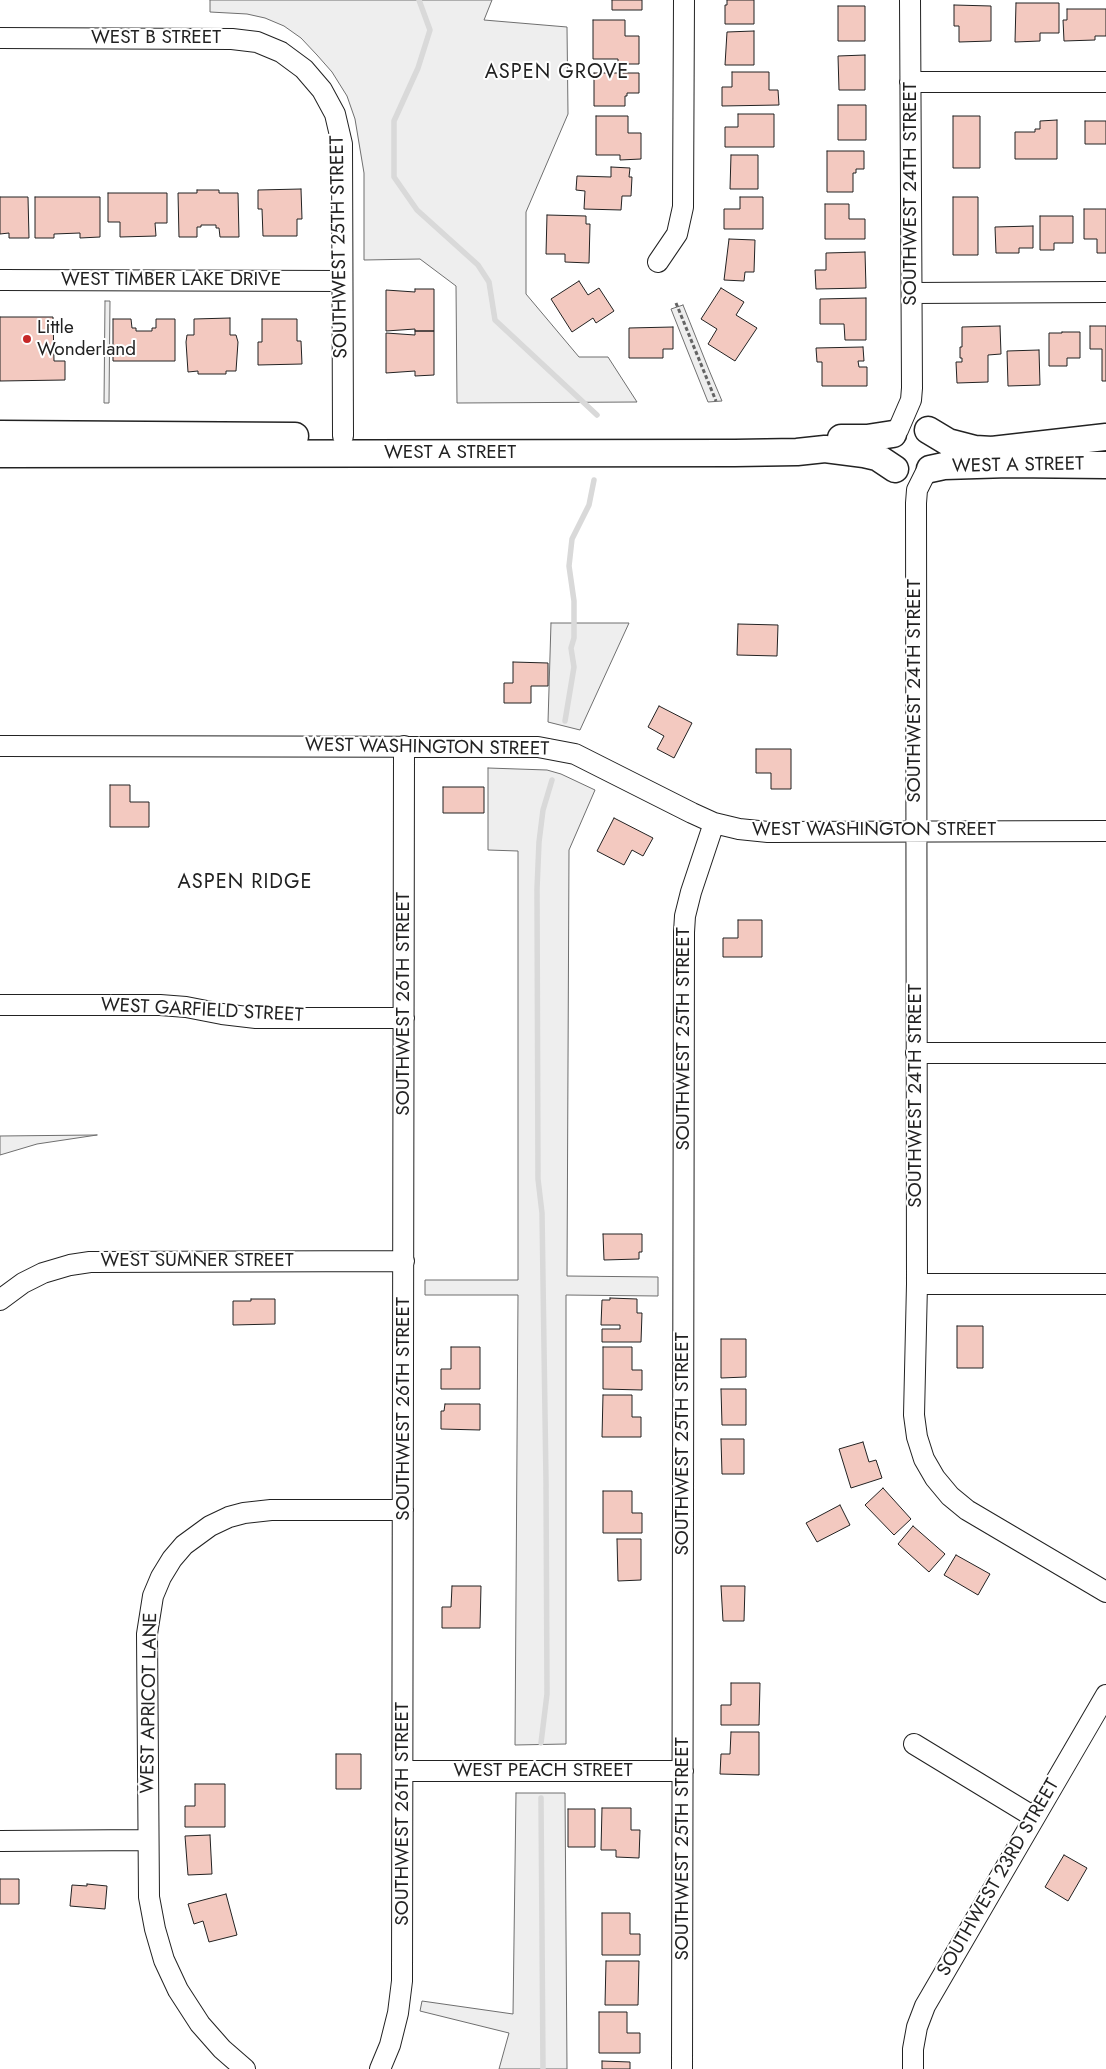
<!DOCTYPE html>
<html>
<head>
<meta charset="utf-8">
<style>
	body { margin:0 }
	canvas { display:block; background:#fff }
</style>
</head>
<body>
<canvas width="1106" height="2069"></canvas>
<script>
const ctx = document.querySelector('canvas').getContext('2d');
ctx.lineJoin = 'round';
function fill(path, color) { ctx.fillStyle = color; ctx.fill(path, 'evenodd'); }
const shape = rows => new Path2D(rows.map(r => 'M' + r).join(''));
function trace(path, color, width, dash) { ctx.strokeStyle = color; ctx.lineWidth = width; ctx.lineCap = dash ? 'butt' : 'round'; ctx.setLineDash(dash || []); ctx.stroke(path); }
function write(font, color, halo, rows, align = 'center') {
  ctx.font = font + ' Jost,sans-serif'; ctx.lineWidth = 4; ctx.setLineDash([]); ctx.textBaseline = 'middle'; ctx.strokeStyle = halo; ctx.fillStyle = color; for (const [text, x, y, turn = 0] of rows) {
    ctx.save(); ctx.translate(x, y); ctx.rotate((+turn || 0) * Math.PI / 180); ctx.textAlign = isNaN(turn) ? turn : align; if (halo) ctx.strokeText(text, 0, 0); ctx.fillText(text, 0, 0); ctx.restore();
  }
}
const green = shape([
	[210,0,492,0,484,20,567,27,568,114,526,212,526,294,579,357,608,357,637,402,457,403,456,286,420,259,364,260,364,173,355,119,347,96,332,72,317,55,301,38,284,26,265,18,247,14,210,12,210,0],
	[105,301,110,301,109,403,104,403,105,301],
	[683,305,709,370,722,401,708,402,686,347,671,309,683,305],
	[551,623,629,623,580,730,548,722,551,623],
	[488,768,547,770,561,774,595,790,569,850,567,1276,658,1277,658,1296,566,1295,566,1744,515,1745,518,1295,425,1295,425,1280,518,1280,518,851,488,850,488,768],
	[97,1135,37,1144,0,1155,0,1136,97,1135],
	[516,1793,565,1793,567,2069,499,2069,509,2033,420,2011,422,2001,513,2014,516,1793]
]);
const stream = shape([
	[419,0,430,30,418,68,394,121,394,177,417,210,478,265,489,282,495,320,597,415],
	[565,721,574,667,571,648,574,638,574,601,569,566,572,539,589,505,594,480],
	[541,1743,547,1694,546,1481,542,1213,538,1179,537,889,539,842,543,810,552,780],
	[541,1798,543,2069]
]);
const building = shape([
	[612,0,642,0,642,10,612,10,612,0],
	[727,0,754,0,754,24,725,24,725,5,727,5,727,0],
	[1016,3,1059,3,1059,33,1040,33,1040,41,1015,42,1016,3],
	[954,5,991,6,991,41,959,42,959,26,954,26,954,5],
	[838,6,865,6,865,41,838,41,838,6],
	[1067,9,1106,9,1106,36,1095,36,1095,40,1064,41,1063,20,1067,20,1067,9],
	[593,20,625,20,625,36,639,36,639,64,618,64,618,59,593,59,593,20],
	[754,31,754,65,725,65,727,32,754,31],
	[865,55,865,90,839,90,838,56,865,55],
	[732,72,769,72,769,90,778,90,779,105,722,106,722,87,732,87,732,72],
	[594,73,639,73,639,93,627,93,627,96,625,96,625,106,594,106,594,73],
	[838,105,866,105,866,140,838,140,838,105],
	[738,114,774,114,774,147,725,147,725,127,738,127,738,114],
	[596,116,628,116,628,133,641,133,641,159,620,160,620,155,596,155,596,116],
	[953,116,980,116,980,168,953,168,953,116],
	[1057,120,1057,159,1015,159,1015,132,1035,132,1035,129,1040,129,1040,121,1057,120],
	[1085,121,1106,121,1106,144,1085,144,1085,121],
	[827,151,864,151,864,169,856,169,856,173,853,173,853,192,827,192,827,151],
	[731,155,758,155,758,189,730,189,731,155],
	[611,167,630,168,629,177,632,177,631,196,622,196,621,210,584,209,585,191,576,190,577,176,611,177,611,167],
	[301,189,302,219,297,219,297,236,263,236,262,209,258,209,258,190,301,189],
	[197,190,219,190,219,193,238,193,239,237,220,237,219,228,216,228,216,225,201,225,201,227,197,227,197,237,179,237,178,193,197,193,197,190],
	[108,193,167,193,167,223,155,223,156,236,120,237,120,222,108,222,108,193],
	[0,197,28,197,29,238,9,238,9,233,0,234,0,197],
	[35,197,100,197,100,237,80,238,80,233,54,234,54,238,35,238,35,197],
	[740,197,763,197,763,229,724,229,724,209,740,209,740,197],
	[953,197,978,197,978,255,953,255,953,197],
	[825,204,849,204,849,219,865,219,865,239,825,239,825,204],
	[1084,209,1106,209,1106,253,1097,253,1097,239,1084,239,1084,209],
	[547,215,586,216,586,224,590,224,589,263,565,262,565,254,546,254,547,215],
	[1040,216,1073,216,1073,243,1054,243,1054,250,1040,250,1040,216],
	[1033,226,1033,248,1019,248,1019,253,996,253,995,227,1033,226],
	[729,239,755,240,754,272,745,272,744,281,724,280,729,239],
	[865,252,866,288,816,289,815,270,826,270,826,253,865,252],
	[579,281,588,295,599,288,614,311,596,323,593,318,572,332,551,299,579,281],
	[721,288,744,302,736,315,757,328,735,361,708,344,717,329,701,319,721,288],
	[415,289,434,289,434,331,415,331,415,329,386,331,386,290,415,292,415,289],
	[866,298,866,340,845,340,844,324,820,324,820,299,866,298],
	[0,317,53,317,54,361,65,361,65,380,0,381,0,317],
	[230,318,230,335,236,335,238,342,236,371,226,371,226,374,198,374,198,371,188,372,186,342,187,335,194,335,194,319,230,318],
	[113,319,131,319,132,328,136,328,136,331,152,331,152,328,156,328,156,319,175,319,175,361,113,361,113,319],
	[262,319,297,319,297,341,301,341,302,364,258,365,258,342,262,342,262,319],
	[1000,326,1001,354,988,355,988,382,957,383,956,362,962,362,962,358,960,358,960,347,962,347,962,327,1000,326],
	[1090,326,1106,326,1106,381,1102,381,1102,349,1090,349,1090,326],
	[673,327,673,349,663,349,663,358,629,358,629,328,673,327],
	[415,331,434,331,434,375,415,376,415,371,386,373,386,333,415,335,415,331],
	[1062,332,1080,332,1080,358,1067,358,1067,366,1049,366,1049,333,1062,333,1062,332],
	[863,347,864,361,858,361,859,367,867,367,867,386,822,386,822,362,817,362,816,348,863,347],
	[1039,350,1040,385,1008,386,1007,351,1039,350],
	[738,624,778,625,777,656,737,655,738,624],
	[513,662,548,663,548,686,531,686,531,703,504,703,504,683,513,683,513,662],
	[659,706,692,723,674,758,657,749,664,736,648,727,659,706],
	[756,749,791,749,791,789,771,789,771,773,756,773,756,749],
	[110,785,130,785,130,802,149,802,149,827,110,827,110,785],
	[443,787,484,787,484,813,443,813,443,787],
	[614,818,653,838,643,856,632,850,624,865,597,851,614,818],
	[738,920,762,920,762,957,723,957,723,938,738,938,738,920],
	[603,1234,642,1234,642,1252,639,1252,639,1259,604,1260,603,1234],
	[610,1298,637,1299,637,1313,642,1313,641,1342,602,1342,602,1329,620,1329,620,1325,601,1325,602,1300,610,1300,610,1298],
	[251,1299,275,1299,275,1324,233,1325,233,1301,251,1301,251,1299],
	[957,1326,983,1326,983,1368,957,1368,957,1326],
	[721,1339,746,1339,746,1377,721,1378,721,1339],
	[451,1347,480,1347,480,1389,441,1389,441,1369,451,1369,451,1347],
	[603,1347,632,1347,632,1370,642,1370,642,1390,603,1389,603,1347],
	[721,1389,746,1389,746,1425,722,1425,721,1389],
	[603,1395,632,1395,632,1417,641,1417,641,1437,602,1437,603,1395],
	[445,1404,480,1404,480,1430,441,1429,441,1411,444,1411,445,1404],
	[721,1439,744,1439,744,1474,722,1474,721,1439],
	[863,1442,869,1462,876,1460,882,1478,851,1488,839,1449,863,1442],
	[883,1488,911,1519,894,1535,865,1505,883,1488],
	[603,1491,632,1491,632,1513,642,1513,642,1533,603,1533,603,1491],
	[840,1505,850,1525,817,1542,806,1523,840,1505],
	[913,1526,945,1554,929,1572,898,1544,913,1526],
	[617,1539,641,1539,641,1580,618,1581,617,1539],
	[956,1555,990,1574,978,1595,944,1575,956,1555],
	[452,1586,481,1586,480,1628,442,1628,442,1607,451,1607,452,1586],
	[721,1586,745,1586,744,1621,723,1621,721,1586],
	[731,1683,760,1683,759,1725,721,1725,721,1705,731,1705,731,1683],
	[731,1732,759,1732,759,1775,720,1774,721,1754,730,1754,731,1732],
	[336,1754,361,1754,361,1789,336,1789,336,1754],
	[195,1784,225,1784,225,1827,185,1827,185,1806,195,1806,195,1784],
	[602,1808,631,1808,631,1830,640,1830,639,1858,616,1857,616,1850,601,1850,602,1808],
	[568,1809,595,1809,595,1847,568,1847,568,1809],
	[210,1835,212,1874,188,1875,185,1836,210,1835],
	[1064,1855,1087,1868,1068,1901,1045,1887,1064,1855],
	[0,1879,19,1879,19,1904,0,1904,0,1879],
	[87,1884,107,1886,105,1909,70,1906,72,1885,87,1886,87,1884],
	[226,1894,237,1935,209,1942,203,1921,194,1924,188,1904,226,1894],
	[602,1913,630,1913,630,1934,640,1934,640,1955,602,1955,602,1913],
	[606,1961,639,1961,638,2005,605,2005,606,1961],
	[599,2012,627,2012,627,2033,640,2033,640,2053,599,2053,599,2012],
	[602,2061,630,2062,630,2069,602,2069,602,2061]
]);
const path = shape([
	[676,303,716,401]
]);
const minor = shape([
	[0,38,232,39,257,42,281,52,304,69,322,90,335,114,342,144,343,436],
	[910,82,1106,82],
	[658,262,677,234,683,207,684,0],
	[0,280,341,281],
	[912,293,1106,292],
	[898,430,911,400,912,388,910,0],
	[926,472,917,490,916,503,917,1284,914,1415,917,1437,924,1459,935,1478,950,1496,967,1510,1106,1592],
	[0,746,538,747,575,754,692,813,714,823,739,829,768,832,1106,831],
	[0,1005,160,1005,186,1007,222,1014,256,1018,404,1018],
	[916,1053,1106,1053],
	[917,1284,1106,1284],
	[0,1300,23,1283,43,1273,70,1265,90,1262,404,1261],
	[914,1744,1034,1817],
	[403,1771,683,1771],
	[0,1841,148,1840],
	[245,2069,222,2049,200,2024,178,1990,164,1960,155,1929,149,1897,147,1634,153,1596,161,1577,172,1559,184,1545,210,1526,229,1517,244,1513,271,1510,403,1510],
	[380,2069,390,2045,398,2013,402,1981,404,746],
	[682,2069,684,932,685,916,691,892,714,823],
	[913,2069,913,2049,917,2027,925,2006,1106,1695]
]);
const major = shape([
	[928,430,948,442,975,449,992,450,1106,437],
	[0,434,295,436],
	[841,438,867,438,893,434],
	[0,454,735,453,797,452,825,449,864,454,877,457,895,469],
	[930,469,944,466,1009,464,1106,465]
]);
const markers = [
	[27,339,5,"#c62828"]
];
const streetNames = [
	["WEST B STREET",156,38],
	["SOUTHWEST 24TH STREET",911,194,-90],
	["SOUTHWEST 25TH STREET",340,247,-91],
	["WEST TIMBER LAKE DRIVE",171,280],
	["WEST A STREET",450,453],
	["WEST A STREET",1018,466,-1],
	["SOUTHWEST 24TH STREET",915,691,-90],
	["WEST WASHINGTON STREET",427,748,1],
	["WEST WASHINGTON STREET",874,830],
	["SOUTHWEST 26TH STREET",404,1004,-90],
	["WEST GARFIELD STREET",202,1011,3],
	["SOUTHWEST 25TH STREET",684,1039,-90],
	["SOUTHWEST 24TH STREET",916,1096,-90],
	["WEST SUMNER STREET",197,1261],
	["SOUTHWEST 26TH STREET",404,1409,-90],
	["SOUTHWEST 25TH STREET",683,1444,-90],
	["WEST APRICOT LANE",150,1703,-89],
	["WEST PEACH STREET",543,1771],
	["SOUTHWEST 26TH STREET",403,1814,-90],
	["SOUTHWEST 25TH STREET",683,1849,-90],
	["SOUTHWEST 23RD STREET",999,1878,-60]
];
const poiNames = [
	["Little",37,328],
	["Wonderland",37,350]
];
const neighbourhoodNames = [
	["ASPEN GROVE",557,73],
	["ASPEN RIDGE",245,883]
];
fill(green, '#eee');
trace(green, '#6f6f6f', 1);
trace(stream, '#d9d9d9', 5.5);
fill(building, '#f3c9c0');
trace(building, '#222', 1);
trace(minor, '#222', 22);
trace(major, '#222', 29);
trace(path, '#646464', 3, [4, 2.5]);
trace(minor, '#fff', 20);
trace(major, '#fff', 26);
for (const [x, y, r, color] of markers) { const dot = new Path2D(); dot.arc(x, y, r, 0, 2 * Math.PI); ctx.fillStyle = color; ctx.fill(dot); trace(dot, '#fff', 2); }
write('19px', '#222', '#fff', streetNames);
write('19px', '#222', '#fff', poiNames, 'left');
ctx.letterSpacing = '1px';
write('20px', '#222', '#fff', neighbourhoodNames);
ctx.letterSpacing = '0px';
</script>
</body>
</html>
